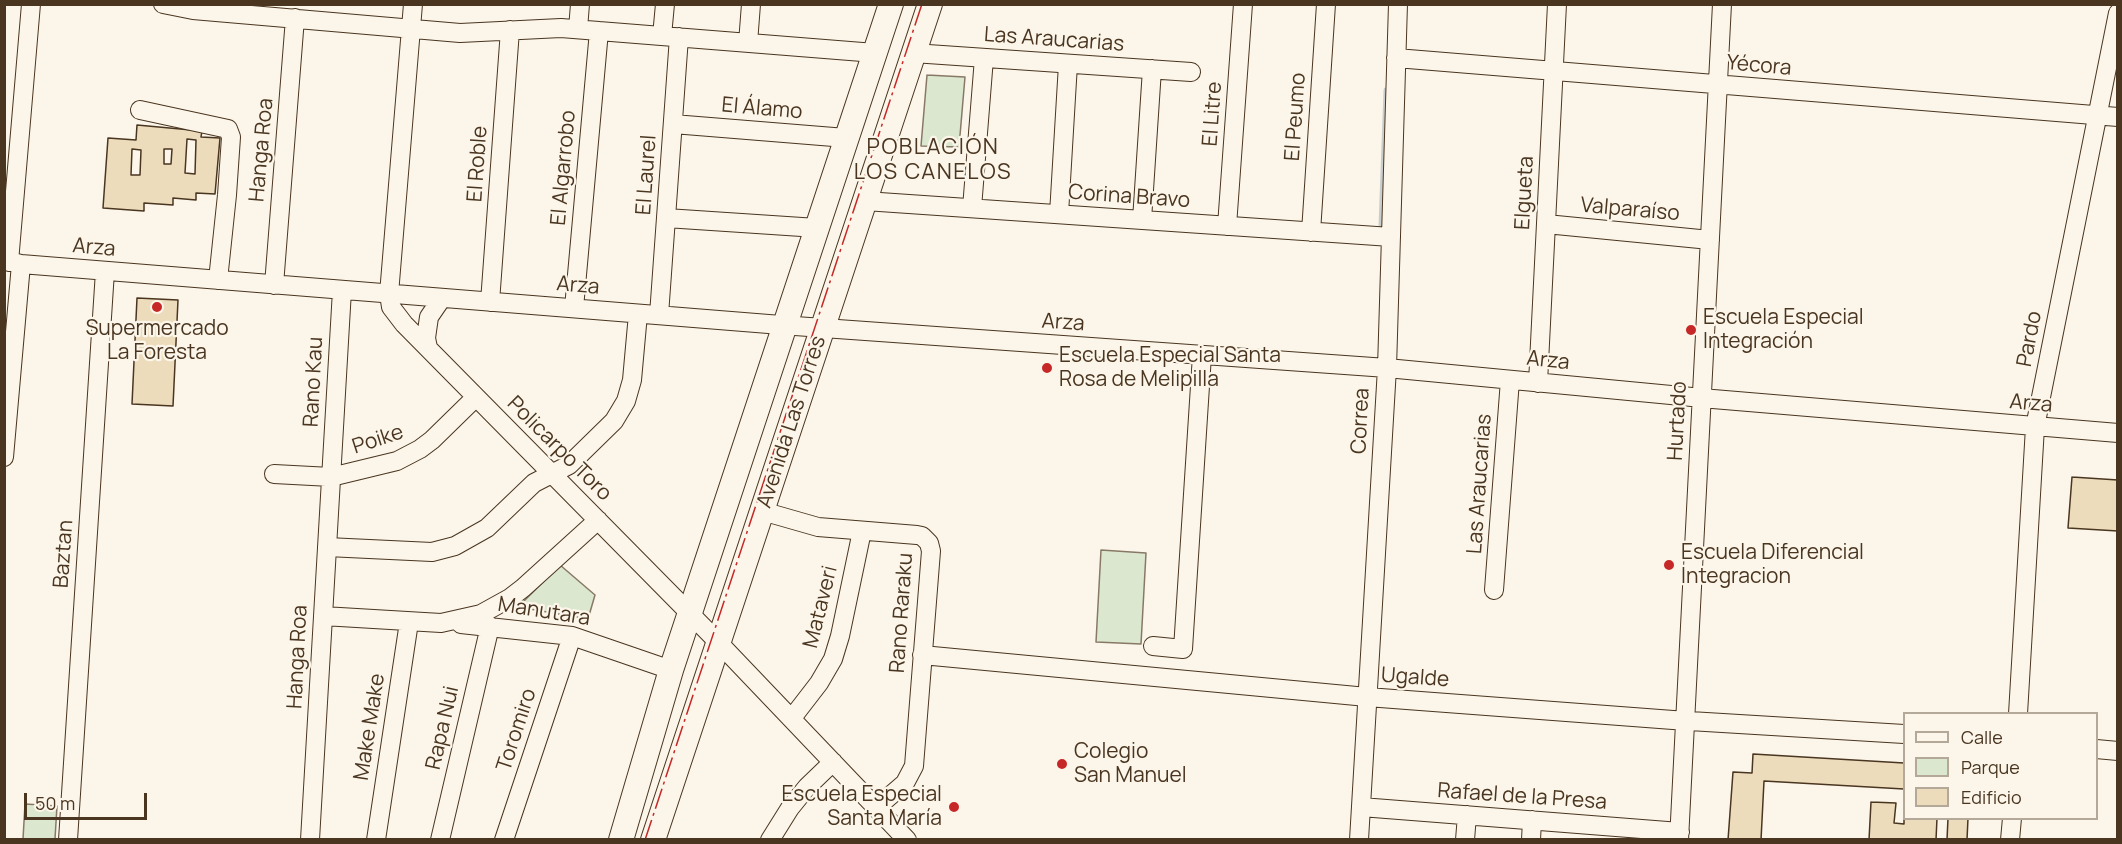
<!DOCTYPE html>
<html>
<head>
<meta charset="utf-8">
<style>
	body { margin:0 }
	#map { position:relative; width:2122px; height:844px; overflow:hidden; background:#fbf6e9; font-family:Manrope,sans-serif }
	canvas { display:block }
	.frame { position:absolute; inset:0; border:6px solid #4a3520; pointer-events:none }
	.legend { position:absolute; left:1903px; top:712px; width:195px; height:108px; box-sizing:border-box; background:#fbf6e9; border:2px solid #b4a999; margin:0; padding:8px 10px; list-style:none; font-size:18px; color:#4a3520 }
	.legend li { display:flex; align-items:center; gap:12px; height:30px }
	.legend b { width:30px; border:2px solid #b4a999 }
	.scale { position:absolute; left:24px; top:793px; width:123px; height:27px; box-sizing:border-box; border:3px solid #4a3520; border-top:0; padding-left:8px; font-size:18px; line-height:21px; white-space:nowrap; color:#4a3520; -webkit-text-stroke:4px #fbf6e9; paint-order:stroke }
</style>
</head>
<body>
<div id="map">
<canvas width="2122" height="844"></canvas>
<div class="frame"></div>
<ul class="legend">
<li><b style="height:8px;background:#fbf6e9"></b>Calle</li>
<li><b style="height:16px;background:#dce7d0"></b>Parque</li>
<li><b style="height:16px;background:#ecdcbc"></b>Edificio</li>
</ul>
<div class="scale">50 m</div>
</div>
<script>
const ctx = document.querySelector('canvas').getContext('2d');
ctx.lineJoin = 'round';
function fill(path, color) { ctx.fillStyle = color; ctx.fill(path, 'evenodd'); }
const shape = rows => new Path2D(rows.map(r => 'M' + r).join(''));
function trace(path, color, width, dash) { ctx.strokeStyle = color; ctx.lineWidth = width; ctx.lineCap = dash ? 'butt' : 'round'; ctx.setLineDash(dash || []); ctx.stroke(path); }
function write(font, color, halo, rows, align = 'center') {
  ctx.font = font + ' Manrope,sans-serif'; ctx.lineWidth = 4.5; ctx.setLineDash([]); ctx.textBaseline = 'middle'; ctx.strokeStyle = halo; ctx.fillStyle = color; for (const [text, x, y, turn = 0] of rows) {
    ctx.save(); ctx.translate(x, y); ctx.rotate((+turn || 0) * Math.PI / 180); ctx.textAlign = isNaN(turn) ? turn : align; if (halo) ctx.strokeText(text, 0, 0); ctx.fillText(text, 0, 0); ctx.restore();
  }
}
const green = shape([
	[927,75,965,77,959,147,921,146,927,75],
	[1101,550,1146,553,1141,644,1096,642,1101,550],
	[560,565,595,595,588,619,518,607,560,565],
	[25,804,57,806,55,839,23,839,25,804]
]);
const stream = shape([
	[1381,226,1386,90]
]);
const building = shape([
	[137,125,202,131,201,137,220,138,215,194,196,193,196,200,173,198,173,205,144,203,144,211,103,208,108,138,136,140,137,125],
	[187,139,196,140,195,174,185,173,187,139],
	[132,149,141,150,140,175,131,175,132,149],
	[164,149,172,149,171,164,164,164,164,149],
	[137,298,178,300,173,406,132,404,137,298],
	[2072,477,2118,480,2118,531,2068,528,2072,477],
	[1753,754,1904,763,1904,789,1764,781,1761,840,1728,840,1733,772,1752,773,1753,754],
	[1871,802,1896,803,1894,823,1904,824,1904,812,1904,818,1937,818,1936,840,1869,840,1871,802],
	[1948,818,1968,818,1967,840,1947,840,1948,818]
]);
const minor = shape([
	[163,4,193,10,460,33,561,28,875,53],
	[413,4,389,294,391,307,404,324,719,643,907,840],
	[578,29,580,4],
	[662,36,665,4],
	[748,43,751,4],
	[913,53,1191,72],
	[1396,58,2118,117],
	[140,110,228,129,231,137,227,195,218,280],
	[673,124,846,138],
	[865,201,1391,237],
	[972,208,984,58],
	[1059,214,1068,64],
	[666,218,817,228],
	[1142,220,1152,69],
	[1546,224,1710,240],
	[1227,226,1243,4],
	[1311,232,1326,4],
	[4,260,21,264,781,325,1387,368,1713,399,2118,433],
	[9,262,31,4],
	[274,285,295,18],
	[490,302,510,30],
	[574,308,599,31],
	[659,315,679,37],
	[428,348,426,338,429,317,442,298],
	[1538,383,1557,4],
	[4,457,21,264],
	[274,474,331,477,397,461,420,449,432,440,476,397],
	[762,511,818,527,917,535,922,536,929,543,931,551,914,766,905,783,876,808],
	[327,547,432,552,455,546,487,528,534,483,569,465,614,421,626,401,632,380,638,314],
	[1494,590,1510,380],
	[323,616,441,623,481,614,510,598,523,588,598,520],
	[461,624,572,636,671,670],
	[1153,646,1183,649,1202,355],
	[922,655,1367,697,1673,720,1904,734],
	[2018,714,2035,427,2118,13],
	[792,718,819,683,833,659,840,636,862,531],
	[2096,749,2118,751],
	[1361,807,1680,832],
	[68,840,105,271],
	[310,840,342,290],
	[376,840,409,622],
	[440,840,490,626],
	[504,840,572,636],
	[770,840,790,808,807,787,833,762],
	[1359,840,1387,368,1398,4],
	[1465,840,1467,815],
	[1531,840,1532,820],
	[1679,840,1722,4],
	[2010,840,2012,818]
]);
const major = shape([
	[621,840,671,670,891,4],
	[653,840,930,4]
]);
const power = shape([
	[645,840,922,4]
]);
const markers = [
	[157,307,6,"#c62828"],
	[1691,330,6,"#c62828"],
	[1047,368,6,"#c62828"],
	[1669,565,6,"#c62828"],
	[1062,764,6,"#c62828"],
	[954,807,6,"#c62828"]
];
const streetNames = [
	["Las Araucarias",1054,40,4],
	["Yécora",1759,66,5],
	["El Álamo",762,109,5],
	["El Litre",1213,114,-86],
	["El Peumo",1296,117,-86],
	["Hanga Roa",262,150,-85],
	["El Roble",478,164,-86],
	["El Algarrobo",564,168,-85],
	["El Laurel",647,175,-86],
	["Elgueta",1525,193,-87],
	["Corina Bravo",1129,197,4],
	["Valparaíso",1630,210,5],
	["Arza",94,248,5],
	["Arza",578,286,5],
	["Arza",1063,323,4],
	["Pardo",2030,339,-79],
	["Arza",1548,361,6],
	["Rano Kau",314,382,-87],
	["Arza",2031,404,5],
	["Correa",1361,421,-87],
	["Hurtado",1678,421,-87],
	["Avenida Las Torres",792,422,-72],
	["Poike",378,440,-18],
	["Policarpo Toro",559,449,45],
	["Las Araucarias",1480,484,-86],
	["Baztan",64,554,-86],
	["Mataveri",821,607,-76],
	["Manutara",544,612,9],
	["Rano Raraku",902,613,-86],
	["Hanga Roa",298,657,-87],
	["Ugalde",1415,678,4],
	["Make Make",370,727,-81],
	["Rapa Nui",443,728,-77],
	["Toromiro",517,730,-72],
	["Rafael de la Presa",1522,797,4]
];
const poiNames = [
	["Escuela Especial",1703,318],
	["Integración",1703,342],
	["Supermercado",157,329,"center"],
	["La Foresta",157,353,"center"],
	["Escuela Especial Santa",1059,356],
	["Rosa de Melipilla",1059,380],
	["Escuela Diferencial",1681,553],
	["Integracion",1681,577],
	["Colegio",1074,752],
	["San Manuel",1074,776],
	["Escuela Especial",942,795,"right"],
	["Santa María",942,819,"right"]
];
const neighbourhoodNames = [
	["POBLACIÓN",933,148],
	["LOS CANELOS",933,173]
];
fill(green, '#dce7d0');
trace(green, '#887966', 1.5);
trace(stream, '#c9cecd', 5);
fill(building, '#ecdcbc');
trace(building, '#4a3520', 1.5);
trace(minor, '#4a3520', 20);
trace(major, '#4a3520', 26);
trace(minor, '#fbf6e9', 18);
trace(major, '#fbf6e9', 24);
trace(power, '#c62828', 1.5, [21, 4.5, 3, 4.5]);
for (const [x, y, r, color] of markers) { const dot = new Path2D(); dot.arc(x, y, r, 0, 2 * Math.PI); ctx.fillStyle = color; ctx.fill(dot); trace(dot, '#fbf6e9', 2); }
write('21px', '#4a3520', '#fbf6e9', streetNames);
write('21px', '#4a3520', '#fbf6e9', poiNames, 'left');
ctx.letterSpacing = '1.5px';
write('22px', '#4a3520', '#fbf6e9', neighbourhoodNames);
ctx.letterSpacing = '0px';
</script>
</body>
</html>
